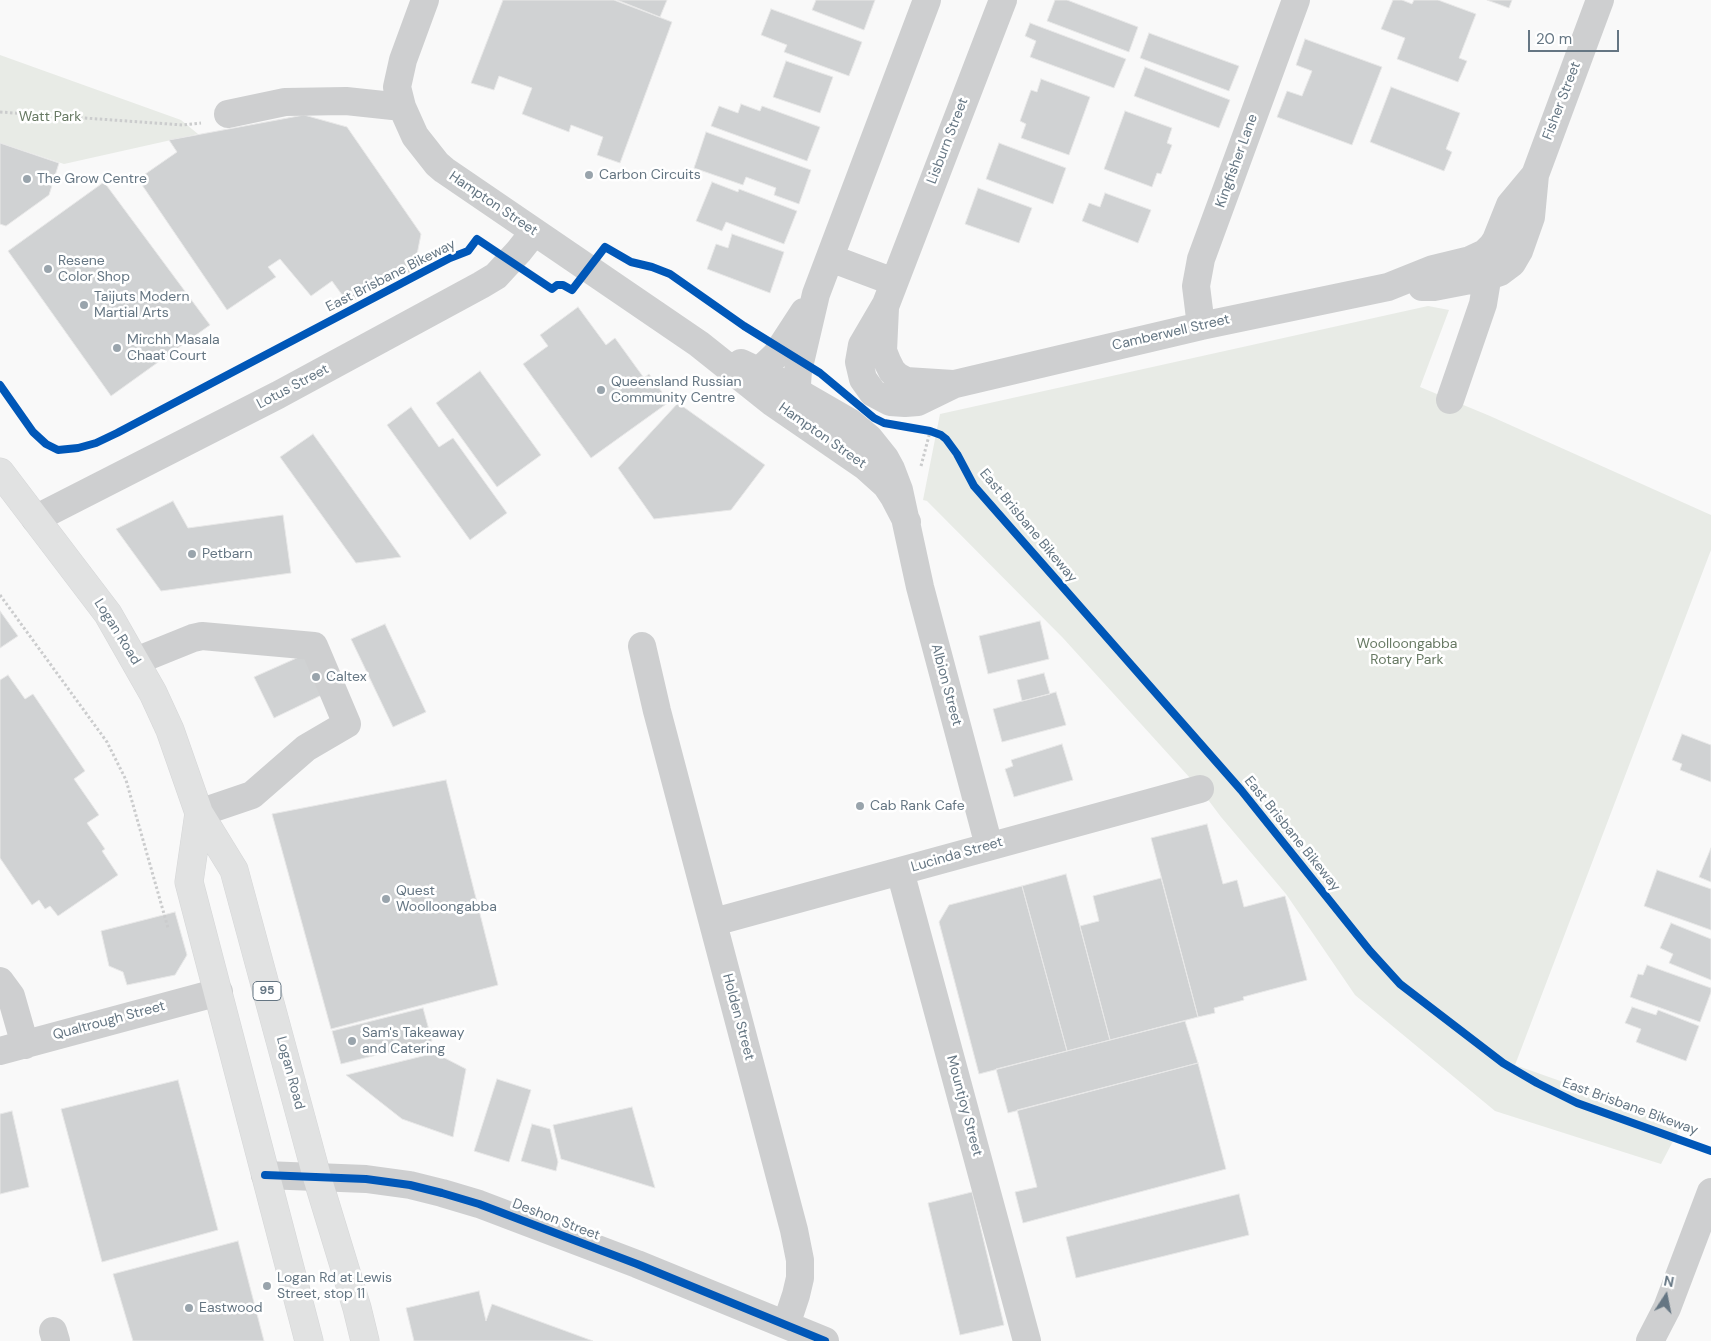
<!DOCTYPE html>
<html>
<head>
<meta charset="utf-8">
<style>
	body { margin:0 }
	#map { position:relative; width:1711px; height:1341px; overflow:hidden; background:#f9f9f9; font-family:"DM Sans",sans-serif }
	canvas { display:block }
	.north { position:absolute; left:1641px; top:1271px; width:50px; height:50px; -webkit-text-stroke:4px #fff; paint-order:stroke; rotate:11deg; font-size:14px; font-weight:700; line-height:20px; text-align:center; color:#657683 }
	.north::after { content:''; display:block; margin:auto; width:18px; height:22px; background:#657683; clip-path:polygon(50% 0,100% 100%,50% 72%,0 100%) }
	.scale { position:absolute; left:1528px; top:30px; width:91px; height:22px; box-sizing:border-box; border:2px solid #657683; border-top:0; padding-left:6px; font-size:15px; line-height:18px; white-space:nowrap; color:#657683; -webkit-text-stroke:4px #fff; paint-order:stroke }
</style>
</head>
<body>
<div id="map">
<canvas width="1711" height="1341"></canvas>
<div class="north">N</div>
<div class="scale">20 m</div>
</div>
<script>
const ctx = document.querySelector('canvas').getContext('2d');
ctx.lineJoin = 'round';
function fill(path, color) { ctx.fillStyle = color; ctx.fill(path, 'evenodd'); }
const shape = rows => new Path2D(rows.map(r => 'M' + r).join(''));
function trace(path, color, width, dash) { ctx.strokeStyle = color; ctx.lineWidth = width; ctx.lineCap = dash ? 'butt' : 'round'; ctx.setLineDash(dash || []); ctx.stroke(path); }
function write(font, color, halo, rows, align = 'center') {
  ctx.font = font + ' "DM Sans",sans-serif'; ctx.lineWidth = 5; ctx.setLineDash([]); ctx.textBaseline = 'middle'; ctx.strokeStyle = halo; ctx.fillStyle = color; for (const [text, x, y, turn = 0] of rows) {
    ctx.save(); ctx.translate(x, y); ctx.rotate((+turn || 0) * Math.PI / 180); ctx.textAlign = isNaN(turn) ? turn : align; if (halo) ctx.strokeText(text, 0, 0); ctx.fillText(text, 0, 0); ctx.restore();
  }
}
const green = shape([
	[0,55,181,120,198,134,64,164,0,143],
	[1428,306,1449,310,1420,387,1490,416,1711,515,1711,550,1515,1065,1682,1124,1661,1164,1495,1111,1355,995,1286,894,1221,817,1200,789,1063,638,927,501,923,500,940,414]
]);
const building = shape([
	[503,0,614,0,672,22,620,163,597,155,603,137,571,125,569,132,522,114,532,88,499,76,494,90,471,83,503,0],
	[617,0,667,0,660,17,617,0],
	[816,0,875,0,864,30,812,10,816,0],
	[1055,0,1067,0,1138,27,1129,52,1047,21,1055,0],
	[1393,0,1402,0,1412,4,1414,0,1438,0,1476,14,1459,58,1467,61,1458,82,1397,59,1405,38,1381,29,1393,0],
	[1487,0,1512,0,1509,8,1487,0],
	[771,9,862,42,849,76,784,52,787,45,761,35,771,9],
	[1030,23,1126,59,1114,88,1030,57,1036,41,1025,36,1030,23],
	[1149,33,1239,66,1229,91,1140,58,1149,33],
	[1305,39,1382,67,1352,145,1277,117,1287,91,1302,96,1312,71,1296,65,1305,39],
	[786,61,833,77,820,113,773,97,786,61],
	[1145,67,1230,100,1219,128,1134,96,1145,67],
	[1041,79,1090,97,1069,155,1021,138,1026,124,1020,121,1031,90,1037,92,1041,79],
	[1391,87,1460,113,1446,149,1452,152,1444,171,1370,142,1391,87],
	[741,104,760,111,762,106,820,127,807,161,711,126,719,106,738,113,741,104],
	[1125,111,1172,128,1167,143,1172,145,1161,174,1157,173,1152,187,1104,169,1125,111],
	[304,115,347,127,421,234,414,270,348,303,332,281,311,296,280,259,268,267,276,277,227,310,138,179,177,152,169,140,304,115],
	[706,132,811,170,799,204,774,195,776,188,746,177,743,185,694,168,706,132],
	[0,143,59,163,49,195,6,226,0,224,0,143],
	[999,143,1066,168,1053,204,986,179,999,143],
	[104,182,210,325,111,396,8,251,104,182],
	[712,182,738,192,739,189,797,211,784,244,726,222,722,231,696,221,712,182],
	[978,188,1032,208,1019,243,965,224,978,188],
	[1105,193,1151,210,1138,243,1082,221,1089,203,1100,207,1105,193],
	[732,234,784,252,770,293,707,269,716,244,728,248,732,234],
	[578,307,606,345,615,338,644,378,649,374,669,402,591,458,523,364,548,346,540,335,578,307],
	[480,371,541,455,497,487,436,403,480,371],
	[678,403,765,465,731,510,654,519,618,468,678,403],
	[411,407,439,447,453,438,507,513,470,540,387,425,411,407],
	[313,434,401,557,356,563,280,457,313,434],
	[173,501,188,528,283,515,291,573,161,591,116,529,173,501],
	[0,611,18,636,0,648,0,611],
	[1040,621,1049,659,988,674,979,636,1040,621],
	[385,624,426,712,393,727,351,639,385,624],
	[308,653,328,692,274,718,254,677,308,653],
	[1044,673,1050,694,1022,701,1017,680,1044,673],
	[8,675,25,699,33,694,85,771,74,779,99,815,87,823,105,849,102,851,118,875,58,916,50,906,45,909,39,900,32,905,0,858,0,680,8,675],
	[1056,692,1066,725,1002,742,993,709,1056,692],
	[1682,734,1711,745,1711,782,1680,770,1682,764,1672,760,1682,734],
	[1062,744,1073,780,1014,797,1005,769,1013,766,1011,760,1062,744],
	[446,780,498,985,331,1029,272,814,446,780],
	[1207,824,1223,884,1237,880,1244,907,1285,896,1307,980,1243,997,1244,1000,1214,1008,1215,1013,1198,1017,1151,838,1207,824],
	[1711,848,1711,882,1699,877,1711,848],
	[1657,870,1711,889,1711,930,1644,906,1657,870],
	[1066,874,1110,1040,1067,1051,1022,886,1066,874],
	[1161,878,1198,1017,1110,1040,1080,926,1099,921,1093,896,1161,878],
	[1022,886,1067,1051,979,1074,939,922,949,905,1022,886],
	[175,912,187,955,175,975,127,985,123,972,109,966,101,931,175,912],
	[1671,923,1711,939,1711,980,1669,963,1673,954,1660,948,1671,923],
	[1647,965,1711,988,1711,992,1700,1022,1630,997,1638,974,1643,975,1647,965],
	[1632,1007,1656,1015,1658,1010,1699,1026,1686,1061,1636,1042,1641,1029,1625,1023,1632,1007],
	[423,1008,432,1041,341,1064,332,1031,423,1008],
	[1185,1021,1198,1063,1008,1113,996,1069,1185,1021],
	[435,1053,466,1069,453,1137,402,1119,346,1075,435,1053],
	[1198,1063,1226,1169,1023,1223,1015,1192,1037,1187,1017,1110,1198,1063],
	[497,1079,531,1090,509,1162,474,1151,497,1079],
	[178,1080,218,1230,102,1262,61,1109,178,1080],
	[632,1107,655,1188,561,1159,553,1125,632,1107],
	[12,1111,29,1187,0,1194,0,1114,12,1111],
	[532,1124,550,1129,558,1162,556,1171,521,1161,532,1124],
	[972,1192,1004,1325,960,1335,928,1203,972,1192],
	[1239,1194,1249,1235,1076,1278,1066,1237,1239,1194],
	[238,1241,264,1341,133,1341,113,1274,238,1241],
	[479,1291,486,1321,492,1304,593,1341,414,1341,406,1308,479,1291]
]);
const path = shape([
	[0,112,183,125,201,123],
	[921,466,931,428],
	[0,595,107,742,126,780,168,928]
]);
const minor = shape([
	[425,0,403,60,397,87,402,107,415,136,437,164,444,170,699,344,773,403,866,467,886,485,894,497,907,522],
	[1003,0,886,304,862,345,859,362,863,379,873,393,890,402,905,403,918,402,955,384,1201,326,1388,287,1433,269,1470,260,1485,253,1492,246,1496,240,1510,205,1535,175],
	[228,114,285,102,346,101,402,107],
	[830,258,894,282],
	[1422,287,1434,287,1486,277,1500,272,1512,263,1519,251,1531,217,1535,175,1600,0],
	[885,308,883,351,887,361,892,371,897,376,906,381,953,384],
	[1201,326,1196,286,1201,259,1296,0],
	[741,363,773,378,851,423,869,438,885,458,891,469,899,490,920,587,989,846],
	[758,372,776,355,804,312],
	[799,393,797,384,798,371,816,294,927,0],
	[1450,400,1483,304,1487,280,1485,259],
	[35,519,278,395,481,285,496,276,519,251,534,232],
	[642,646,657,711,794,1230,800,1260,800,1278,796,1295,786,1325],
	[136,661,193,638,202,636,314,646,347,724,306,748,252,795,199,813],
	[900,871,1027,1341],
	[714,922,1200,789],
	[0,981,11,996,25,1045],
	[0,1051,219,992],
	[265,1175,366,1179,410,1185,442,1193,479,1204,637,1264,825,1341],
	[53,1331,56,1341],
	[1650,1341,1667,1308,1711,1192]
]);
const major = shape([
	[0,472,108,614,153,693,170,730,199,813,234,870,317,1177,357,1308,365,1341],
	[199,813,189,882,309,1341]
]);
const cycleway = shape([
	[0,385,33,432,46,444,58,450,78,448,96,443,117,433,423,272,450,258,468,251,477,239,552,289,557,285,563,285,572,290,605,247,631,262,652,267,670,274,744,326,820,373,874,418,884,423,930,431,941,435,946,439,957,454,974,486,1241,790,1370,951,1400,984,1503,1063,1537,1083,1577,1103,1711,1151],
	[265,1175,366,1179,410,1185,442,1193,479,1204,637,1264,825,1341]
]);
const markers = [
	[589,175,5,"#99a4ac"],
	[27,179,5,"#99a4ac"],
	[48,269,5,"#99a4ac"],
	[84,305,5,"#99a4ac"],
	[117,348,5,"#99a4ac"],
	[601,390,5,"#99a4ac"],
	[192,554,5,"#99a4ac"],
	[316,677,5,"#99a4ac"],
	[860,806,5,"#99a4ac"],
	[386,899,5,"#99a4ac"],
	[352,1041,5,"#99a4ac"],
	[267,1286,5,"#99a4ac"],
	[189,1308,5,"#99a4ac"]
];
const shields = [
	[267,991,28]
];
const shieldNames = [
	["95",267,991]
];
const streetNames = [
	["Fisher Street",1562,101,-69],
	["Lisburn Street",948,141,-69],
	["Kingfisher Lane",1237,161,-70],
	["Hampton Street",493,204,34],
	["East Brisbane Bikeway",391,276,-27],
	["Camberwell Street",1171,333,-13],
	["Lotus Street",293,387,-28],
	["Hampton Street",822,436,35],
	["East Brisbane Bikeway",1028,526,50],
	["Logan Road",117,632,58],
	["Albion Street",946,685,75],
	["East Brisbane Bikeway",1292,834,51],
	["Lucinda Street",957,855,-16],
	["Holden Street",738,1017,75],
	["Qualtrough Street",109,1021,-15],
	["Logan Road",290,1073,75],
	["Mountjoy Street",964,1106,75],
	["East Brisbane Bikeway",1630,1107,20],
	["Deshon Street",556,1220,21]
];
const parkNames = [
	["Watt Park",50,117],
	["Woolloongabba",1407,644],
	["Rotary Park",1407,660]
];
const poiNames = [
	["Carbon Circuits",599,175],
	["The Grow Centre",37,179],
	["Resene",58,261],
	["Color Shop",58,277],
	["Taijuts Modern",94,297],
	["Martial Arts",94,313],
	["Mirchh Masala",127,340],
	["Chaat Court",127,356],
	["Queensland Russian",611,382],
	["Community Centre",611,398],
	["Petbarn",202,554],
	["Caltex",326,677],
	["Cab Rank Cafe",870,806],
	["Quest",396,891],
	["Woolloongabba",396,907],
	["Sam's Takeaway",362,1033],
	["and Catering",362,1049],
	["Logan Rd at Lewis",277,1278],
	["Street, stop 11",277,1294],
	["Eastwood",199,1308]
];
fill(green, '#e8ebe6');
fill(building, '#d0d2d3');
trace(building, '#e8e8e8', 1);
trace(major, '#d5d6d7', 29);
trace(path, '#cbcccd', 3, [2.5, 2.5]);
trace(minor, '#cecfd0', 28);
trace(major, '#e1e2e2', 28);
trace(cycleway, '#0057b8', 8);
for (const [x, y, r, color] of markers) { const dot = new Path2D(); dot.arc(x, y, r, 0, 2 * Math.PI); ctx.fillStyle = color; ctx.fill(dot); trace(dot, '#fff', 2); }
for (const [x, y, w] of shields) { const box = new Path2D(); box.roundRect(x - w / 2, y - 9.5, w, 19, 4); ctx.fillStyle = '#fff'; ctx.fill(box); trace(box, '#657683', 1); }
write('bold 12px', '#657683', null, shieldNames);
write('14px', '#657683', '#fff', streetNames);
write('14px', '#687a64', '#fff', parkNames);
write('14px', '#657683', '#fff', poiNames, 'left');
</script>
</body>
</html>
